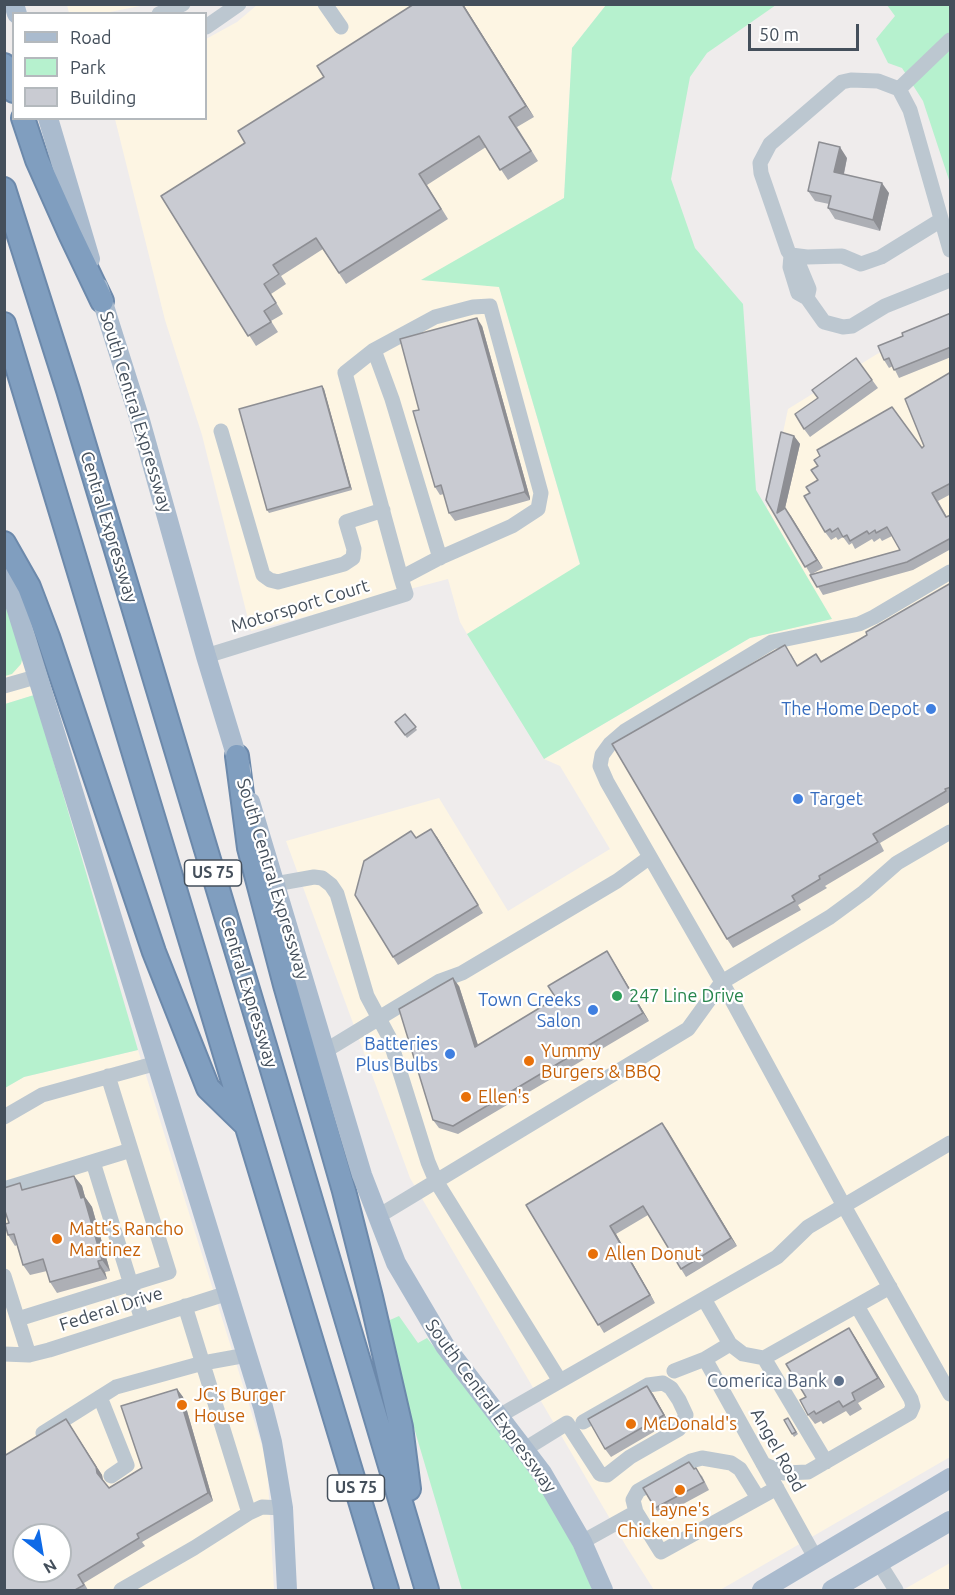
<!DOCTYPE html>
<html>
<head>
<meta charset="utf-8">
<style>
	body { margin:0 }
	#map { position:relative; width:955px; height:1595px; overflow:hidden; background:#efecec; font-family:Ubuntu,sans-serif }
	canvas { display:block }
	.frame { position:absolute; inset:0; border:6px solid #444f5b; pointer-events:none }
	.legend { position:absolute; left:12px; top:12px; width:195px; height:108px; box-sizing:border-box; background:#fff; border:2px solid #b4b9bd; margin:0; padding:8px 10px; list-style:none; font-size:18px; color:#444f5b }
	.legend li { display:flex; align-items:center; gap:12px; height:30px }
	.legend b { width:30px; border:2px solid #b4b9bd }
	.north { position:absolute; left:12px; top:1523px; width:60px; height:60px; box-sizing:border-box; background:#fff; border:2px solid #b4b9bd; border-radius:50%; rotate:149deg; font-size:16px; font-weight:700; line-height:24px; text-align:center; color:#444f5b }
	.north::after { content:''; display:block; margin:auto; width:21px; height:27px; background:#0e6ae7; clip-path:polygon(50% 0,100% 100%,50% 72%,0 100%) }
	.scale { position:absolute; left:748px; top:24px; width:111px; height:27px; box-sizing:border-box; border:3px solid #444f5b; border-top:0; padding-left:8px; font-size:18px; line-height:21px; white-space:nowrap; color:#444f5b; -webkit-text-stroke:4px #fff; paint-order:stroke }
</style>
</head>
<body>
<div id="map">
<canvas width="955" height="1595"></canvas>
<div class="frame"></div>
<ul class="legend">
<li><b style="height:8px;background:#aabbce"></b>Road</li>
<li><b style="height:16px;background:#b6f1ce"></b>Park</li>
<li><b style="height:16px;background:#c9cbd2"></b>Building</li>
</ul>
<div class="north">N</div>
<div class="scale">50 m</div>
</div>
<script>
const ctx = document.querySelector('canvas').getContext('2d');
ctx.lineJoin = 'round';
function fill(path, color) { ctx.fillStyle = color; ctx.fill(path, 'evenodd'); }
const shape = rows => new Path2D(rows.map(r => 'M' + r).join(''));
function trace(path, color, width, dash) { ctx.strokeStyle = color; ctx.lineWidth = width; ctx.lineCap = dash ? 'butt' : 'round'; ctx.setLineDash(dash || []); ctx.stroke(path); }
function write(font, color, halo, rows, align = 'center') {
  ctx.font = font + ' Ubuntu,sans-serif'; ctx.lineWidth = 4.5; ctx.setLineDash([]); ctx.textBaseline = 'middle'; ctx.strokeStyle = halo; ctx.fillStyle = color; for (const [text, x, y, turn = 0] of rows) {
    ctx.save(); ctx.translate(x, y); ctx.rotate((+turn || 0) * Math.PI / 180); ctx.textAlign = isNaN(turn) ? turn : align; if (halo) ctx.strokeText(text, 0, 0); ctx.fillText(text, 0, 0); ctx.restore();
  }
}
const commercial = shape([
	[67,5,67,4,145,5,100,14,69,13],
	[257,5,606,5,572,48,564,198,422,280,499,286,580,565,467,634,460,622,448,579,251,631,202,435,165,320,115,119,206,118,206,39,237,22],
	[950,324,950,1457,720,1590,654,1590,626,1546,410,1178,286,841,439,798,508,911,610,849,560,766,544,759,750,638,831,619,767,508,788,409,877,354],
	[4,595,34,695,5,704,4,704],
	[138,1050,267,1462,274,1590,5,1590,4,1088,24,1077],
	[24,1535,60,1535,60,1571,24,1571],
	[950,1563,950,1590,903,1590]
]);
const green = shape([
	[606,5,776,5,707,53,690,77,671,179,695,248,743,304,756,490,832,619,750,638,544,759,467,634,580,564,499,287,421,280,564,198,572,48],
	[887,5,950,5,950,47,949,50,950,56,950,183,923,101,902,68,888,63,876,39,895,16],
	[4,595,23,656,21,664,12,674,5,676],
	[34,695,138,1050,24,1077,5,1088,5,704],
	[399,1316,418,1343,427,1338,508,1441,558,1516,587,1574,592,1590,462,1590,383,1323]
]);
const minor = shape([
	[325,4,341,27],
	[159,14,183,4],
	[206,27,239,4],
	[899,89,910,110,950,250],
	[941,220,881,257,861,264,842,256,807,257,791,255,788,251,761,173,760,163,770,144,842,82,851,80,878,81,899,89,950,40],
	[791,255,790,267,798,293,807,298,824,322,843,327,852,326,885,306,950,280],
	[796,263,799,265,809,289,807,298],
	[374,350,392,399,440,558],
	[221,431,263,575,270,580,278,582,344,564,353,558,354,549,346,522,383,510],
	[950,572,874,617,859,624,772,642,625,731,610,744,602,755,600,766,607,782,722,982,844,1206,950,1394],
	[206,656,406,594,401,578,345,373,374,350,435,317,473,307,490,306,541,493,538,509,512,526,437,559,401,578],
	[4,686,39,676],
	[275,884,314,877,322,878,331,885,337,894,367,996,389,1037,428,1162,436,1181,560,1381],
	[325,1051,440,981,462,973,617,881,650,857],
	[4,1117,42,1095,157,1063],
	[93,1162,142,1320],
	[4,1189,131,1150],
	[377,1217,688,1029,722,982,830,917,864,892,897,863,950,832],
	[4,1276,29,1355],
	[704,1299,730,1344],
	[185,1306,249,1513],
	[18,1319,169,1272,108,1076],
	[4,1354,29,1355,49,1350,228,1293],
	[764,1358,826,1462],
	[705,1359,816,1559],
	[674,1371,705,1359,730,1344,743,1354,764,1358,890,1287],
	[100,1397,127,1465,111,1476],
	[499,1416,777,1257,808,1227,950,1143],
	[43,1433,116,1387,203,1363,247,1355],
	[525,1449,567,1423,600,1474,607,1475,630,1457,679,1429,686,1415,679,1400,671,1388,663,1383,648,1385,583,1422],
	[763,1464,784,1473,808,1472,910,1413,913,1406,911,1399,857,1306],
	[636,1512,633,1500,638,1491,691,1461,702,1458,731,1463,740,1469,758,1498],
	[582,1542,636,1512,661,1552,777,1488],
	[879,1563,896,1590],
	[121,1590,194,1548,249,1513,262,1507,283,1508]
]);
const major = shape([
	[14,4,17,14],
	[48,118,90,259],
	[98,287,139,417,206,656,241,771],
	[4,568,263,1407,272,1442,283,1508,287,1590],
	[250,802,362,1175,396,1263,445,1346,542,1473,582,1542,603,1590],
	[762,1590,950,1478],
	[832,1590,950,1521]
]);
const highway = shape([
	[4,65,14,91],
	[23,118,37,160,70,234,102,301],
	[4,189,68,390,268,1056,427,1590],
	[4,324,387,1590],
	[4,543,29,587,48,637,154,952,208,1088,245,1124],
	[237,756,249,848,285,985,344,1191,371,1297,401,1427,409,1489]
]);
const wall = shape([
	[463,4,534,117,517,127,538,161,508,180,486,147,427,185,448,219,346,284,323,249,281,276,286,284,271,294,283,314,271,321,278,332,256,346,161,196],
	[847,158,844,174,889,193,880,231,835,219,828,208,829,204,815,201,808,191],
	[951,313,951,357,899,378,893,366,889,368,884,360],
	[482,326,530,498,530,500,455,521,449,513,444,494,440,495,435,487,419,410],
	[856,358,878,388,810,437,804,429,818,398],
	[951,372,951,494,938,501,947,517,951,515,951,549,913,570,823,595,766,500,794,436,800,444,785,508,823,568,812,574,900,550,892,536,882,541,880,538,874,542,872,539,855,549,852,543,849,545,843,537,838,540,836,537,831,540,825,532,924,446],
	[322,386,324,389,352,490,269,513,267,510],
	[951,583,951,801,880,843,884,851,825,886,827,888,798,905,801,910,733,948,727,939,791,654,798,666,816,654,821,661,867,635],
	[405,714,417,730,407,738,395,722],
	[437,837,483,913,398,965,393,957,416,838],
	[607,951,649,1021,458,1134,439,1128,433,1120,459,986,478,1045,556,998],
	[662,1123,737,1246,686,1277,648,1215,616,1234,655,1303,604,1333,526,1205],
	[74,1176,82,1186,85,1197,92,1207,110,1271,105,1272,107,1279,57,1293,50,1282,47,1271,30,1275,23,1265,17,1245,15,1246,8,1235,9,1223,25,1190],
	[849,1328,855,1337,885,1387,858,1403,862,1409,850,1416,846,1411,823,1424,821,1421,815,1424,808,1415,806,1397],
	[177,1389,183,1397,213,1501,142,1542,145,1546,84,1583,88,1590,4,1590,66,1419,102,1475,103,1480,109,1488,142,1468],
	[653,1394,669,1423,611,1457,605,1449],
	[788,1418,798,1434,794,1437,784,1420],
	[694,1469,702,1476,709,1490,661,1516,655,1508]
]);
const shadedWall = shape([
	[462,4,463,4,534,117,526,106],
	[840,147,847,158,842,182,834,172],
	[882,183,889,193,880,231,873,220],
	[477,318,482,326,530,498,530,500,524,492],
	[322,386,324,389,352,490,350,487],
	[794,436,800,444,782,521,777,513],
	[785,508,791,516,823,568,817,560],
	[431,829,437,837,483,913,478,905],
	[607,951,612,959,649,1021,643,1013],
	[453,978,459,986,481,1055,475,1047],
	[662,1123,668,1131,737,1246,731,1238],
	[74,1176,82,1186,85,1197,92,1207,110,1271,102,1260,81,1198],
	[610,1226,616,1234,655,1303,650,1295],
	[98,1261,105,1272,107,1279,100,1268],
	[849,1328,855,1337,885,1387,878,1378],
	[647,1386,653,1394,669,1423,664,1415],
	[177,1389,183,1397,213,1501,208,1493],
	[66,1419,102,1475,103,1481,97,1473]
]);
const building = shape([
	[414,4,462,4,526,106,509,117,531,151,500,170,479,136,419,174,441,209,339,273,316,238,273,265,279,274,264,284,276,303,264,311,271,322,248,336,161,196,245,143,238,131,324,77,317,66,414,4],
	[819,142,840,147,834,172,882,183,873,220,828,208,831,196,808,191,819,142],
	[951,313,951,347,894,370,889,358,884,360,878,346,903,336,902,333,951,313],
	[477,318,525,490,524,492,449,513,441,485,435,487,413,411,419,410,400,339,477,318],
	[856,358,872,380,804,429,795,414,818,398,812,390,856,358],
	[951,372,951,483,932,493,946,517,951,515,951,538,907,562,817,587,810,575,900,550,887,527,876,533,875,530,869,534,867,531,850,541,847,535,843,537,838,528,832,532,830,529,825,532,804,496,810,493,806,487,818,480,811,470,818,466,814,460,820,456,817,450,892,407,922,448,924,446,905,399,951,372],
	[322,386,350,487,267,510,239,409,322,386],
	[781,432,794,436,777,513,785,508,817,560,805,567,766,500,781,432],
	[951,583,951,787,945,789,946,791,873,834,878,842,819,876,820,879,792,896,795,901,727,939,612,744,785,645,797,666,816,654,821,662,867,635,866,632,951,583],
	[405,714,416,727,405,735,395,722,405,714],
	[431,829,478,905,393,957,355,895,364,861,411,831,416,838,431,829],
	[607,951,643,1013,453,1126,433,1120,399,1009,453,978,475,1047,556,998,548,986,607,951],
	[662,1123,731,1238,681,1269,643,1206,610,1226,650,1295,598,1325,526,1205,662,1123],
	[74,1176,81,1198,84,1197,102,1260,98,1261,100,1268,50,1282,43,1259,23,1265,14,1234,8,1235,5,1224,9,1223,4,1208,4,1188,20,1183,22,1190,74,1176],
	[849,1328,878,1378,852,1393,855,1400,843,1407,839,1401,816,1414,814,1411,808,1415,800,1400,806,1397,786,1364,849,1328],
	[647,1386,664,1415,605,1449,588,1419,647,1386],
	[177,1389,208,1493,137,1534,139,1538,78,1575,84,1585,75,1590,4,1590,4,1456,66,1419,96,1467,97,1473,109,1488,142,1468,121,1406,177,1389],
	[24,1535,60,1535,60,1571,24,1571,24,1535],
	[788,1418,796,1432,792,1434,784,1420,788,1418],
	[689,1462,694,1469,696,1468,704,1482,655,1508,643,1488,689,1462]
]);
const markers = [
	[931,709,6,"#3f7fe0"],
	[798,799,6,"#3f7fe0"],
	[617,996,6,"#2e9e5b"],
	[593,1010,6,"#3f7fe0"],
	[450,1054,6,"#3f7fe0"],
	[529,1061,6,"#e8710a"],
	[466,1097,6,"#e8710a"],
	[57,1239,6,"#e8710a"],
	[593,1254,6,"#e8710a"],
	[839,1381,6,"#5c6f8a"],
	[182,1405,6,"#e8710a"],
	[631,1424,6,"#e8710a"],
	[680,1490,6,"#e8710a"]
];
const shields = [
	[213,873,57],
	[356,1488,57]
];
const shieldNames = [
	["US 75",213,873],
	["US 75",356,1488]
];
const streetNames = [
	["South Central Expressway",136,412,73],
	["Central Expressway",109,527,73],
	["Motorsport Court",300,606,-17],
	["South Central Expressway",273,879,73],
	["Central Expressway",249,992,73],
	["Federal Drive",111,1309,-18],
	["South Central Expressway",491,1406,54],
	["Angel Road",778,1450,61]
];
const shopNames = [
	["The Home Depot",919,709],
	["Target",810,799,"left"],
	["Town Creeks",581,1000],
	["Salon",581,1021],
	["Batteries",438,1044],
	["Plus Bulbs",438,1065]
];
const leisureNames = [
	["247 Line Drive",629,996]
];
const foodNames = [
	["Yummy",541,1051],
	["Burgers & BBQ",541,1072],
	["Ellen's",478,1097],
	["Matt’s Rancho",69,1229],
	["Martinez",69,1250],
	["Allen Donut",605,1254],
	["JC's Burger",194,1395],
	["House",194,1416],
	["McDonald's",643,1424],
	["Layne's",680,1510,"center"],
	["Chicken Fingers",680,1531,"center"]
];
const serviceNames = [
	["Comerica Bank",827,1381]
];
fill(commercial, '#fdf5e3');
fill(green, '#b6f1ce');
trace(highway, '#6c89ab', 26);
trace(minor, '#bcc7d0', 15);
trace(major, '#aabbce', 20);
trace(highway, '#809ebf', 22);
fill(wall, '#adafb5');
fill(shadedWall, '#8d8e93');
fill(building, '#c9cbd2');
trace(building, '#8d8e93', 1.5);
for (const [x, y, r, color] of markers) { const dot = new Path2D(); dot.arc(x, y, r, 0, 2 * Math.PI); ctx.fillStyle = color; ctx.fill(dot); trace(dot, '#fff', 2); }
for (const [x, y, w] of shields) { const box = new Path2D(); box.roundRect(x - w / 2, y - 13, w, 26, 4.5); ctx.fillStyle = '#fff'; ctx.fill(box); trace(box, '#444f5b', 1.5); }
write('bold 16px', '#444f5b', null, shieldNames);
write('18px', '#444f5b', '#fff', streetNames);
write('18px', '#366cbe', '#fff', shopNames, 'right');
write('18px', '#27864d', '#fff', leisureNames, 'left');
write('18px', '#c56008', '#fff', foodNames, 'left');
write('18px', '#4e5e75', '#fff', serviceNames, 'right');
</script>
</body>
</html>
